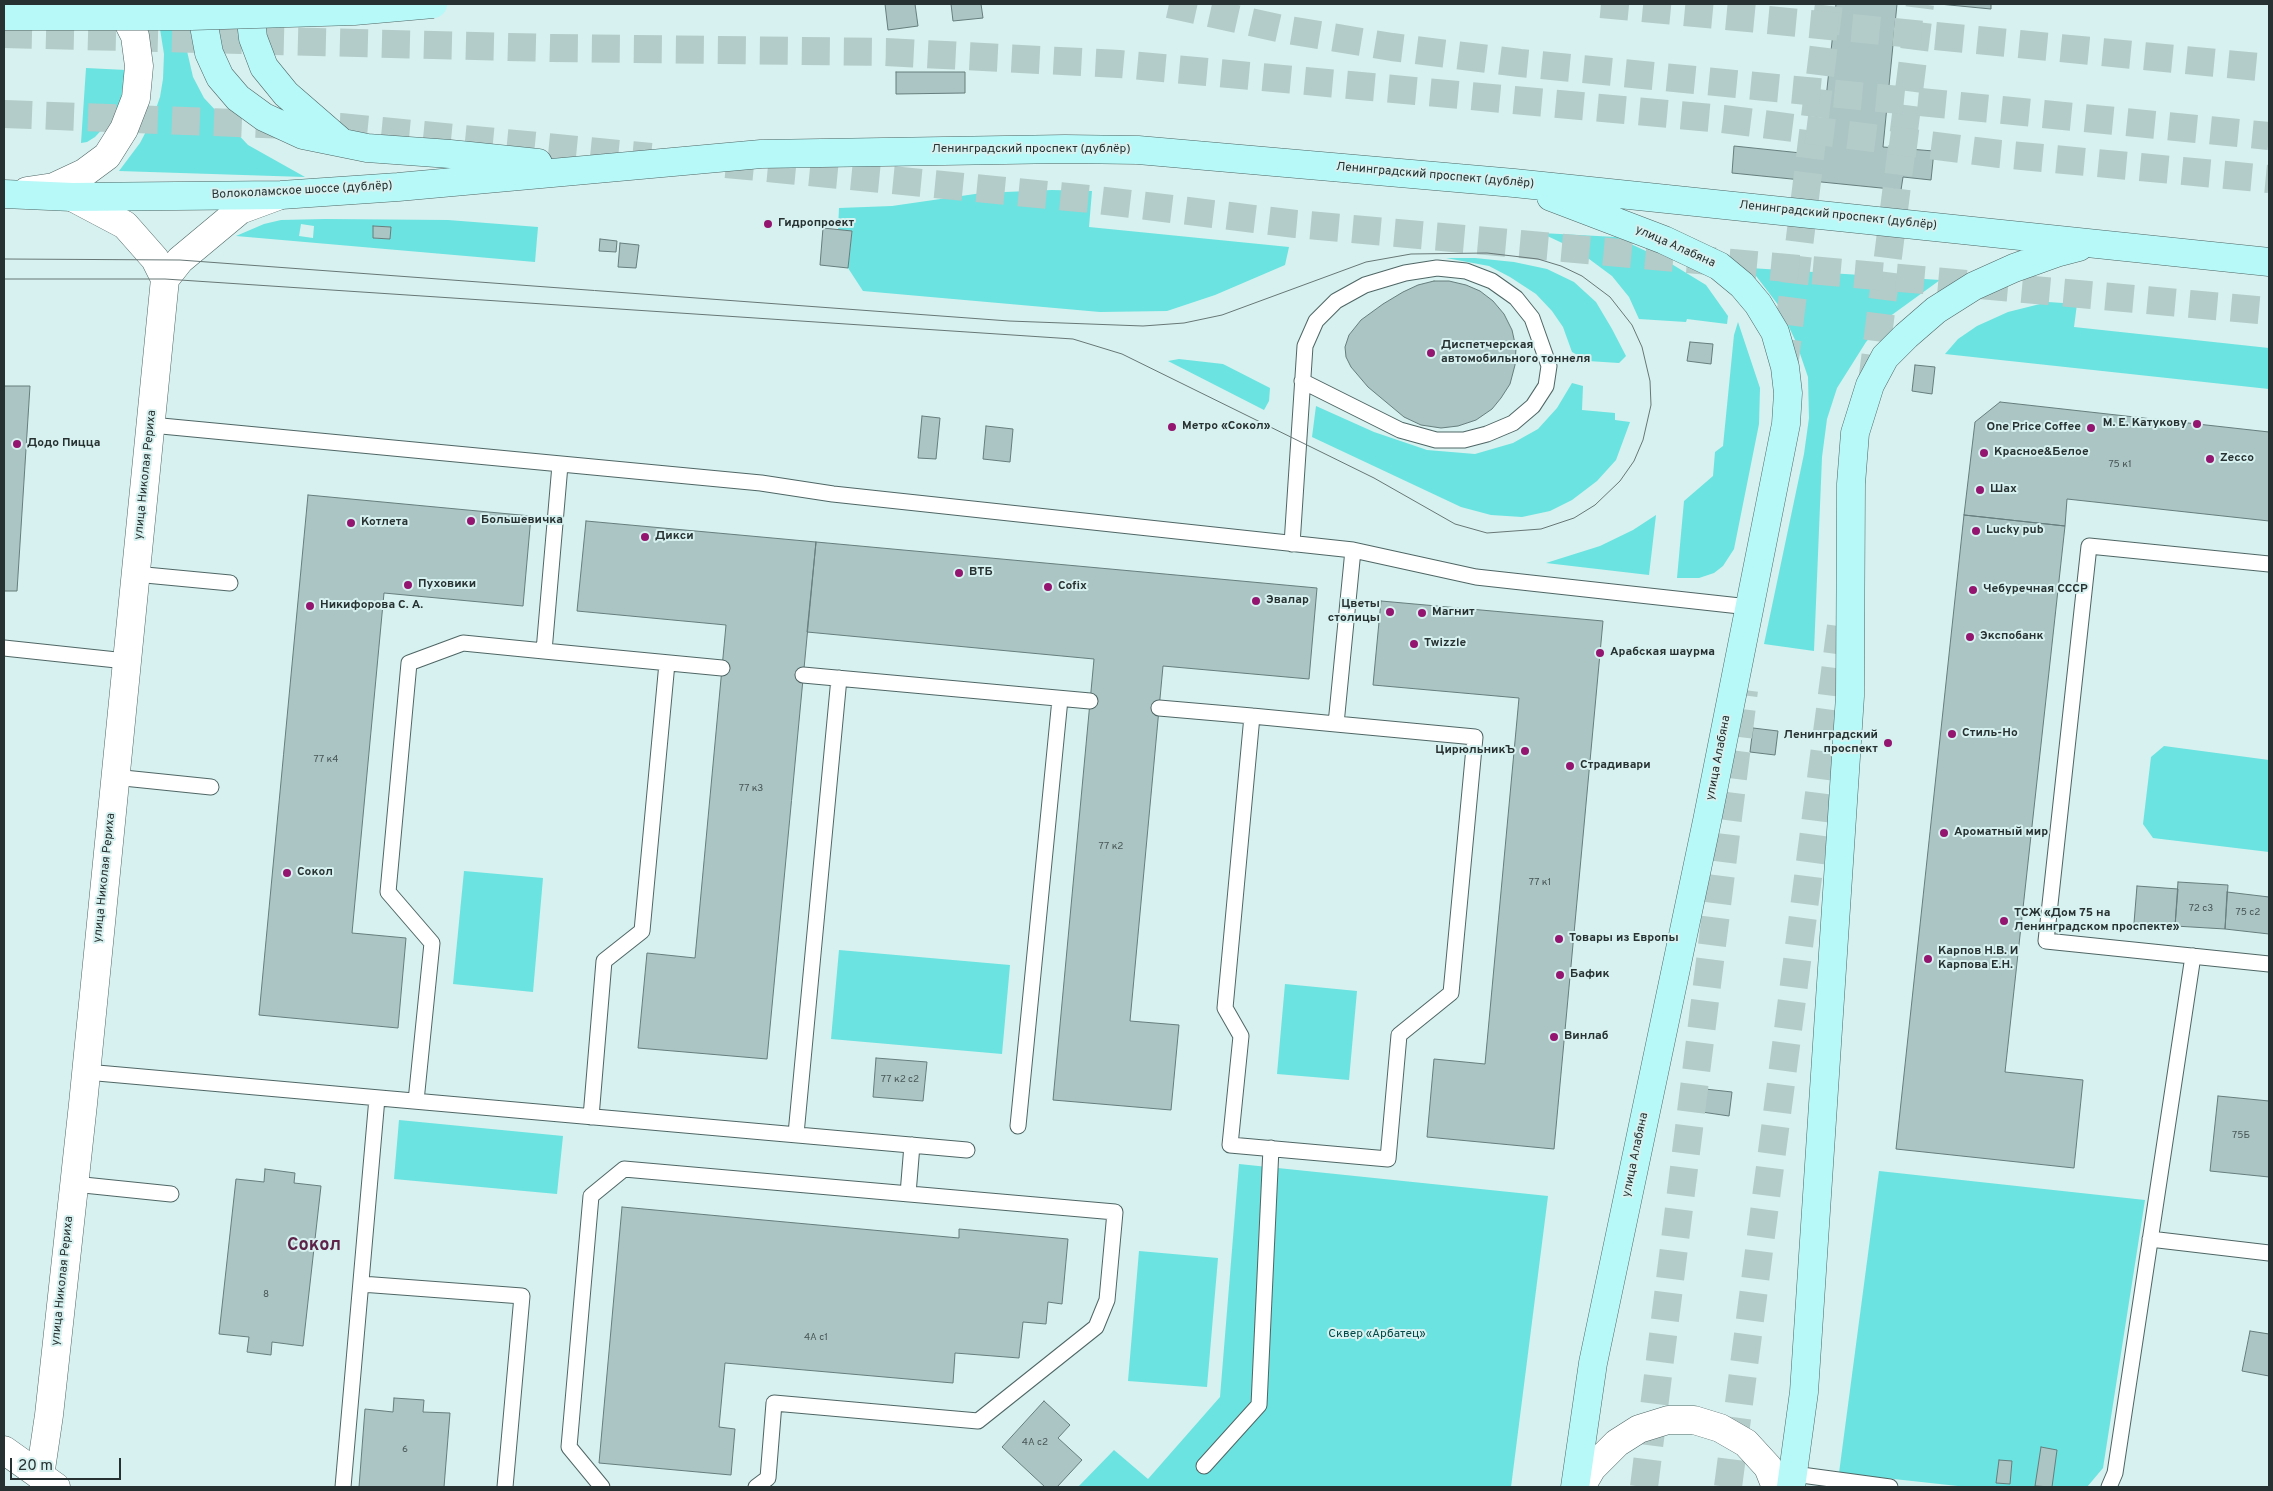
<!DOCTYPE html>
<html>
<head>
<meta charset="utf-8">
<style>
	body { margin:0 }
	#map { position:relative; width:2273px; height:1491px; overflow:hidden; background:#d6f1ef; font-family:Overpass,sans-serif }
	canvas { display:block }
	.frame { position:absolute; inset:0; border:5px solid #273131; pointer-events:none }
	.scale { position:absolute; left:10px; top:1458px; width:111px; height:22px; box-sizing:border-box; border:2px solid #273131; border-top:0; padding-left:6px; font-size:15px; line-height:18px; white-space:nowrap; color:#273131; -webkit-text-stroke:4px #d6f1ef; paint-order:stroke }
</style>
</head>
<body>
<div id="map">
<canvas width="2273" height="1491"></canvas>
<div class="frame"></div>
<div class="scale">20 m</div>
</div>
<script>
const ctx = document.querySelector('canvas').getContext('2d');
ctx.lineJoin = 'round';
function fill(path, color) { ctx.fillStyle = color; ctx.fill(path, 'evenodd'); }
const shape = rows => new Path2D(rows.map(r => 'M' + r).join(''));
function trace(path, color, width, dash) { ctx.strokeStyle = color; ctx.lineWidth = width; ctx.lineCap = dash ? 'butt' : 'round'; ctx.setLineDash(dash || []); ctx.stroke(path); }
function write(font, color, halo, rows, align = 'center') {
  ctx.font = font + ' Overpass,sans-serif'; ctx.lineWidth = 4; ctx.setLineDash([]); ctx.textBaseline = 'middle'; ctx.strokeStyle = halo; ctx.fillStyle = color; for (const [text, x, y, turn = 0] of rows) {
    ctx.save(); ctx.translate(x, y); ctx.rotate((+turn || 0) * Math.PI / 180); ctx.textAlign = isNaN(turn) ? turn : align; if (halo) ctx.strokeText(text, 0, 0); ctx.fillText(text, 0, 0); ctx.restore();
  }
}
const green = shape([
	[182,4,184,38,193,77,204,98,248,145,305,177,119,171,140,143,152,120,160,97,163,79,164,54,160,29],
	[86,68,126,70,120,104,109,122,95,137,87,142,81,143],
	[1052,190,1092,191,1089,227,1289,247,1285,265,1215,295,1167,311,1100,312,863,291,848,268,852,231,838,230,839,208,892,206,982,193],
	[325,219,448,220,538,227,535,262,236,236,264,224,281,220],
	[301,224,314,226,313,238,299,236],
	[373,226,391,227,390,239,373,238],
	[1541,233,1616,237,1665,260,1706,285,1728,316,1727,324,1687,319,1686,322,1639,319,1629,297,1612,276,1577,250],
	[1446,258,1475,258,1514,262,1547,269,1574,282,1596,302,1612,329,1626,356,1619,363,1588,361,1572,352,1563,327,1552,311,1536,294,1510,277,1489,266],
	[1750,268,1940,280,1889,317,1866,342,1837,388,1827,419,1822,457,1814,651,1764,644,1804,454,1809,418,1808,377,1796,342,1779,306],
	[2048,302,2077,304,2074,327,2269,348,2269,389,1945,354,1958,339,1977,326,2008,312],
	[1738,322,1760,388,1759,424,1734,549,1723,566,1714,573,1699,578,1677,578,1684,501,1713,476,1715,452,1723,446,1734,335],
	[1179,359,1223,364,1270,388,1269,401,1264,410,1168,361],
	[1572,383,1583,386,1582,410,1615,413,1615,420,1630,422,1616,460,1597,481,1572,500,1550,511,1522,517,1491,515,1461,507,1312,437,1316,406,1374,432,1427,450,1475,454,1513,443,1538,429,1557,408],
	[1656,515,1649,575,1546,563,1600,546,1633,530],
	[2164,746,2269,760,2269,852,2153,838,2143,824,2151,757],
	[464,871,543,878,533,992,453,984],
	[839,950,1010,965,1002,1054,831,1039],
	[1285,984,1357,991,1349,1080,1277,1074],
	[399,1120,563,1136,557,1194,394,1179],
	[1239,1164,1548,1196,1511,1487,1078,1487,1114,1450,1148,1479,1220,1397],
	[1879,1171,2145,1200,2103,1468,2087,1487,1967,1487,1839,1473],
	[1139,1251,1218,1258,1207,1387,1128,1381]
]);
const building = shape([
	[885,4,915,4,918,26,888,30,885,4],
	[951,4,981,4,983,18,953,21,951,4],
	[1836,4,1897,4,1883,147,1934,151,1931,180,1903,177,1901,190,1732,173,1734,146,1820,155,1836,4],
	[1939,4,1991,4,1991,9,1939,4],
	[896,72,965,72,965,93,896,94,896,72],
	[373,226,391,227,390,239,373,238,373,226],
	[823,228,852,231,848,268,820,265,823,228],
	[600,239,617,241,616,252,599,251,600,239],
	[620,243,639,245,636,268,618,267,620,243],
	[1434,281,1449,281,1466,285,1480,291,1493,301,1504,314,1512,330,1516,348,1515,365,1510,384,1501,398,1492,409,1476,420,1458,426,1441,428,1421,425,1404,417,1368,387,1351,367,1346,357,1345,347,1349,335,1361,320,1383,304,1403,292,1418,285,1434,281],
	[1690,342,1713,344,1711,364,1687,361,1690,342],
	[1915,365,1935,367,1932,394,1912,391,1915,365],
	[4,386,30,386,17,591,4,591,4,386],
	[2000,402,2269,432,2269,521,2067,499,2065,526,1964,515,1975,422,2000,402],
	[922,416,940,418,936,459,918,458,922,416],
	[986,426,1013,429,1010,462,983,459,986,426],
	[308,495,531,516,523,606,384,593,352,933,406,938,398,1028,259,1015,308,495],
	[1964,515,2065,526,2005,1072,2083,1080,2074,1168,1896,1149,1964,515],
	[586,521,816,542,767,1059,638,1048,647,953,695,958,726,625,577,611,586,521],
	[816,542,1317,588,1309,679,1163,666,1130,1021,1179,1025,1171,1110,1053,1100,1094,659,807,632,816,542],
	[1381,601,1603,621,1554,1149,1427,1137,1434,1059,1485,1064,1519,698,1373,685,1381,601],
	[1753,728,1778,731,1775,755,1750,752,1753,728],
	[2178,882,2228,885,2225,929,2175,926,2178,882],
	[2137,886,2178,889,2175,926,2134,923,2137,886],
	[2227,892,2269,897,2269,934,2225,929,2227,892],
	[876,1058,927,1062,923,1101,873,1097,876,1058],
	[1705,1089,1732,1092,1729,1116,1702,1112,1705,1089],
	[2218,1096,2269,1101,2269,1177,2210,1171,2218,1096],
	[265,1169,295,1173,294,1183,321,1186,303,1346,272,1342,271,1355,247,1352,249,1337,219,1334,236,1179,264,1182,265,1169],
	[622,1207,959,1238,959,1229,1068,1239,1062,1304,1048,1302,1046,1324,1023,1322,1019,1358,955,1353,953,1383,725,1363,719,1427,735,1429,731,1475,599,1463,622,1207],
	[2250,1331,2269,1334,2269,1376,2242,1371,2250,1331],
	[394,1398,424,1400,423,1412,450,1413,444,1487,359,1487,365,1409,393,1412,394,1398],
	[1044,1401,1070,1425,1058,1438,1082,1460,1057,1487,1045,1487,1002,1447,1044,1401],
	[2041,1447,2057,1450,2052,1487,2035,1486,2041,1447],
	[1999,1460,2012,1461,2010,1484,1996,1483,1999,1460]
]);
const secondaryTunnel = shape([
	[1784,367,1829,4],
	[1872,383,1920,4],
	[1644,1487,1744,690],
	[1728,1487,1841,626]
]);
const primaryTunnel = shape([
	[1169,4,1282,29,1392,47,1520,63,2269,136],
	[1601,4,2269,68],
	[4,34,551,48,886,52,1119,64,1723,119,2000,154,2269,179],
	[4,114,340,127,651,157],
	[726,164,1089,199,1296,224,2269,311]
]);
const service = shape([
	[151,425,761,483,833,494,1353,550,1476,577,1749,607],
	[1292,544,1305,346,1316,321,1336,301,1365,285,1405,273,1437,268,1466,271,1492,281,1516,298,1532,318,1549,366,1546,386,1533,406,1513,423,1487,434,1464,440,1436,440,1400,430,1302,381],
	[2269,564,2089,546,2046,941,2269,964],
	[135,574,230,583],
	[4,648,126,661],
	[544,651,722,668],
	[803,675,1090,701],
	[1159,708,1252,716,1336,724,1475,737,1451,993,1399,1035,1388,1159,1230,1145,1241,1036,1225,1008,1252,716],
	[1336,724,1353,550],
	[114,777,211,787],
	[86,1072,967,1150],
	[416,1101,432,943,388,892,409,663,463,643,544,651,560,465],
	[591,1117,604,961,642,931,667,663],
	[1018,1126,1060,699],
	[796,1134,839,678],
	[74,1184,171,1194],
	[908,1194,912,1145],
	[2150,1239,2269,1253],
	[361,1284,522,1296,505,1487],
	[1204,1466,1259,1405,1271,1148],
	[1794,1474,1890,1487],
	[343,1487,377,1098],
	[602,1487,569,1447,591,1196,624,1169,1115,1212,1107,1300,1096,1327,978,1421,774,1403,768,1478,756,1487],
	[2109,1487,2115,1473,2193,956]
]);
const minor = shape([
	[165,279,180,260,240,210,278,196],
	[40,1476,49,1415,83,1104,165,279,155,259,125,225,72,197]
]);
const tertiary = shape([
	[27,191,54,187,84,173,107,156,124,129,136,98,139,66,135,36,119,4],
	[4,1450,56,1487],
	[1581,1487,1592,1468,1617,1443,1639,1429,1668,1420,1694,1420,1720,1428,1746,1443,1768,1467,1776,1487]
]);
const secondary = shape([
	[200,4,209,53,220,77,238,98,264,117,303,135,367,148,450,154,538,163],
	[249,4,253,38,264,67,286,94,339,140],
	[4,194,72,197,281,195,398,187,761,154,1065,149,1138,150,1514,183,2269,262],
	[1551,197,1664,240,1719,266,1742,285,1758,304,1775,332,1785,367,1788,393,1786,424,1707,821,1593,1363,1575,1487],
	[1791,1487,1804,1392,1850,696,1851,484,1855,433,1870,385,1885,357,1906,336,1936,310,1974,286,2014,268,2056,253,2079,247]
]);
const tram = shape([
	[4,259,180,260,1009,321,1143,326,1184,323,1222,315,1366,262,1411,254,1487,253,1538,259,1561,266,1582,276,1610,297,1632,325,1642,347,1650,381,1651,405,1643,440,1634,461,1620,481,1595,505,1574,518,1541,529,1487,533,1455,524,1374,478,1122,354,1073,339,165,279,4,279]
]);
const secondaryBridge = shape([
	[4,16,191,16,354,11,433,4]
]);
const markers = [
	[768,224,5,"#93156f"],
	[1431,353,5,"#93156f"],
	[2197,424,5,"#93156f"],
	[1172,427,5,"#93156f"],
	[2091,428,5,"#93156f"],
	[17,444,5,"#93156f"],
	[1984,453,5,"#93156f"],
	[2210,459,5,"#93156f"],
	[1980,490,5,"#93156f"],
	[471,521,5,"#93156f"],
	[351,523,5,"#93156f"],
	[1976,531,5,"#93156f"],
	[645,537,5,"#93156f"],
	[959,573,5,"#93156f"],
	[408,585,5,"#93156f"],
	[1048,587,5,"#93156f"],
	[1973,590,5,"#93156f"],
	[1256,601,5,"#93156f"],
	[310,606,5,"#93156f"],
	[1390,612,5,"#93156f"],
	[1422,613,5,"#93156f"],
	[1970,637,5,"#93156f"],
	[1414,644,5,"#93156f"],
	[1600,653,5,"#93156f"],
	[1952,734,5,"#93156f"],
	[1888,743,5,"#93156f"],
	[1525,751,5,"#93156f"],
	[1570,766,5,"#93156f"],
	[1944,833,5,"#93156f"],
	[287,873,5,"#93156f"],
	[2004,921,5,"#93156f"],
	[1559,939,5,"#93156f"],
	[1928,959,5,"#93156f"],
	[1560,975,5,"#93156f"],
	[1554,1037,5,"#93156f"]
];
const numberNames = [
	["75 к1",2120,465],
	["77 к4",326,760],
	["77 к3",751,789],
	["77 к2",1111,847],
	["77 к1",1540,883],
	["72 с3",2201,909],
	["75 с2",2248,913],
	["77 к2 c2",900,1080],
	["75Б",2241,1136],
	["8",266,1295],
	["4А с1",816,1338],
	["4А с2",1035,1443],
	["6",405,1450]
];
const streetNames = [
	["Ленинградский проспект (дублёр)",1031,150],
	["Ленинградский проспект (дублёр)",1435,176,5],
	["Волоколамское шоссе (дублёр)",302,191,-3],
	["Ленинградский проспект (дублёр)",1838,216,6],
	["улица Алабяна",1675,247,24],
	["улица Николая Рериха",146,475,-84],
	["улица Алабяна",1719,758,-79],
	["улица Николая Рериха",105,878,-84],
	["улица Алабяна",1636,1155,-78],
	["улица Николая Рериха",63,1281,-84]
];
const poiNames = [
	["Гидропроект",778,224],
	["Диспетчерская",1441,346],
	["автомобильного тоннеля",1441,360],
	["М. Е. Катукову",2187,424,"right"],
	["Метро «Сокол»",1182,427],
	["One Price Coffee",2081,428,"right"],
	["Додо Пицца",27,444],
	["Красное&Белое",1994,453],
	["Zecco",2220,459],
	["Шах",1990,490],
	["Большевичка",481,521],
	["Котлета",361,523],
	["Lucky pub",1986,531],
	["Дикси",655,537],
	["ВТБ",969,573],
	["Пуховики",418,585],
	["Cofix",1058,587],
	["Чебуречная СССР",1983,590],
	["Эвалар",1266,601],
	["Цветы",1380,605,"right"],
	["столицы",1380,619,"right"],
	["Никифорова С. А.",320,606],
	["Магнит",1432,613],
	["Экспобанк",1980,637],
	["Twizzle",1424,644],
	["Арабская шаурма",1610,653],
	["Стиль-Но",1962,734],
	["Ленинградский",1878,736,"right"],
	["проспект",1878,750,"right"],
	["ЦирюльникЪ",1515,751,"right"],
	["Страдивари",1580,766],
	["Ароматный мир",1954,833],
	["Сокол",297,873],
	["ТСЖ «Дом 75 на",2014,914],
	["Ленинградском проспекте»",2014,928],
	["Товары из Европы",1569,939],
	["Карпов Н.В. И",1938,952],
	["Карпова Е.Н.",1938,966],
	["Бафик",1570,975],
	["Винлаб",1564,1037]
];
const parkNames = [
	["Сквер «Арбатец»",1377,1335]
];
const districtNames = [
	["Сокол",314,1246]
];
fill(green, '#6be3e0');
fill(building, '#abc5c4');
trace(building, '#667e7d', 1);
trace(secondaryTunnel, '#b3cbc9', 28, [28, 14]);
trace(primaryTunnel, '#b3cbc9', 28, [28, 14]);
trace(service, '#4f6665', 17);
trace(minor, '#4f6665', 29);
trace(tertiary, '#4f6665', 29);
trace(secondary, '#4f6665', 29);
trace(service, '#fff', 15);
trace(minor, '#fff', 28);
trace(tertiary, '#fff', 28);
trace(secondary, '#b7f8f8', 28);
trace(tram, '#677776', 1);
trace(secondaryBridge, '#4f6665', 29, []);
trace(secondaryBridge, '#b7f8f8', 28);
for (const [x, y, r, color] of markers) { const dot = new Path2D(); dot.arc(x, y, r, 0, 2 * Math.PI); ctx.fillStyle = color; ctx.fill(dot); trace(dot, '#d6f1ef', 2); }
write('10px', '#485656', null, numberNames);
write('12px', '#273131', '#d6f1ef', streetNames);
write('bold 12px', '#273131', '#d6f1ef', poiNames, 'left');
write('12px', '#034948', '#d6f1ef', parkNames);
write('bold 18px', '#5e2249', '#d6f1ef', districtNames);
</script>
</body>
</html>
